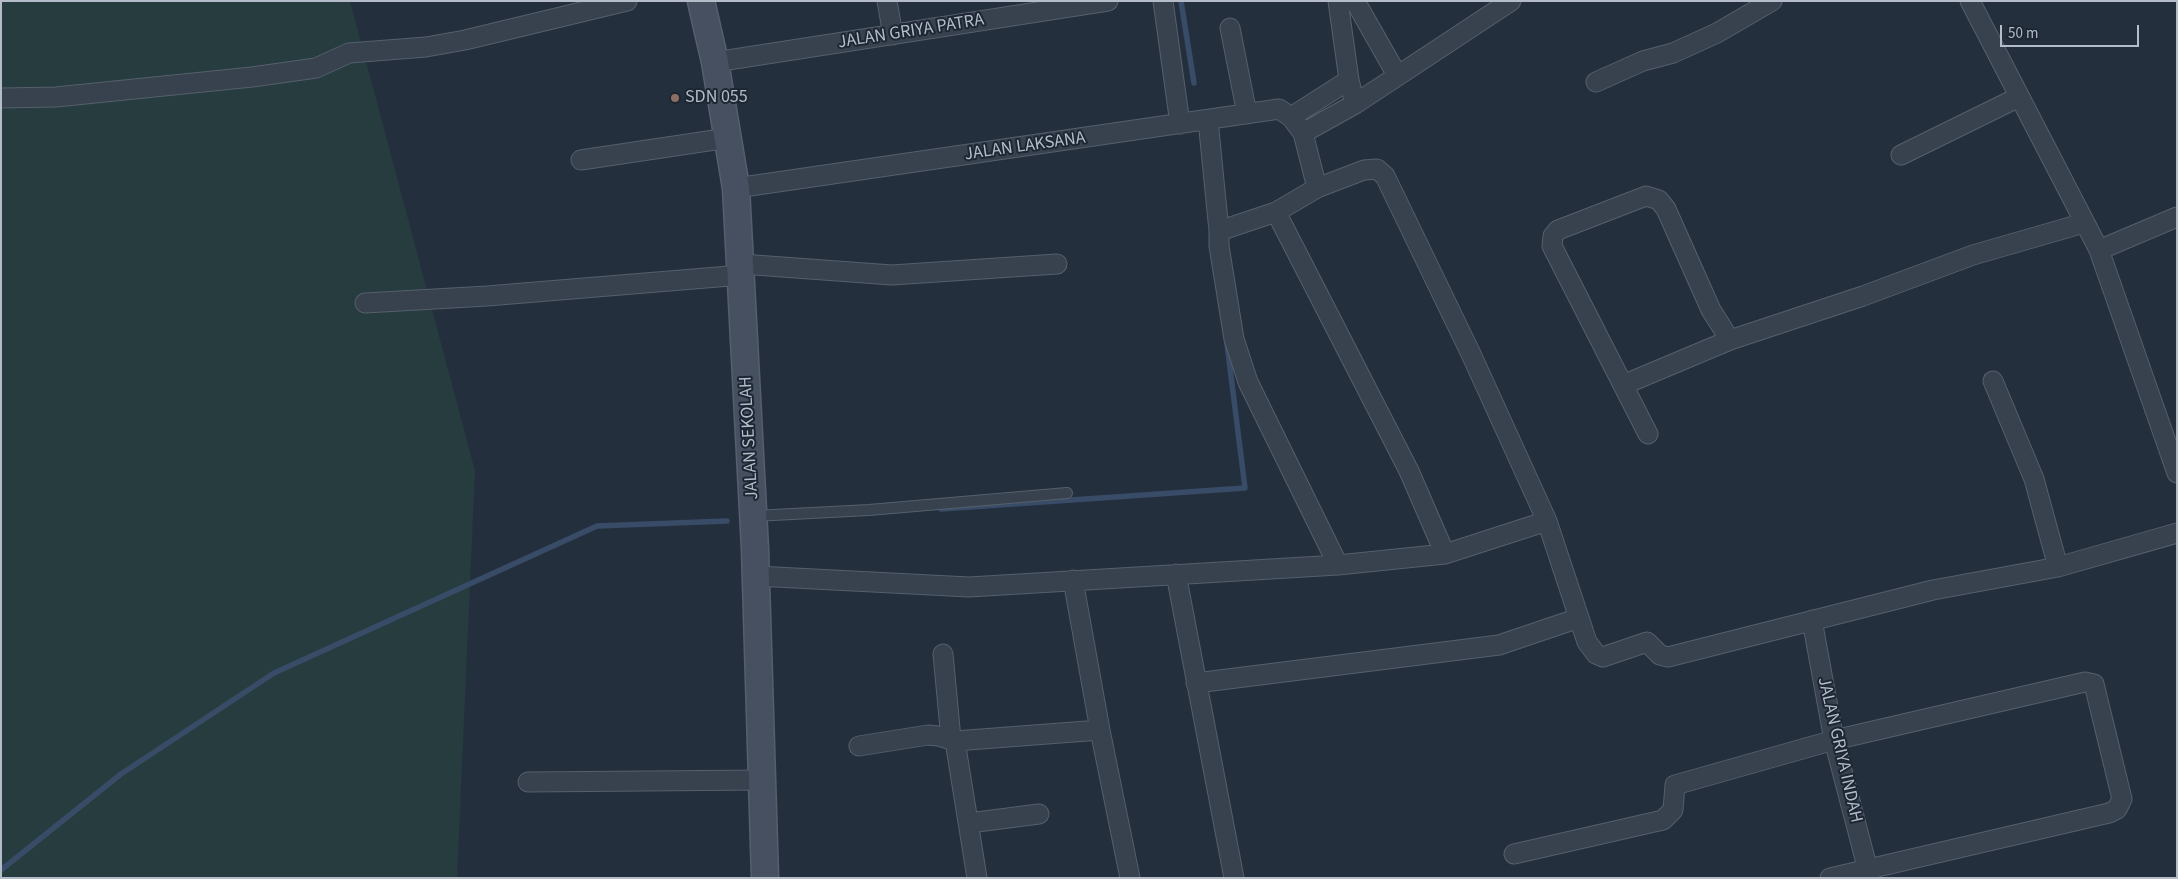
<!DOCTYPE html>
<html>
<head>
<meta charset="utf-8">
<style>
	body { margin:0 }
	#map { position:relative; width:2178px; height:879px; overflow:hidden; background:#242f3e; font-family:"Source Sans 3",sans-serif }
	canvas { display:block }
	.frame { position:absolute; inset:0; border:2px solid #b4bcc9; pointer-events:none }
	.scale { position:absolute; left:2000px; top:25px; width:139px; height:22px; box-sizing:border-box; border:2px solid #b4bcc9; border-top:0; padding-left:6px; font-size:15px; line-height:18px; white-space:nowrap; color:#b4bcc9; -webkit-text-stroke:4px #1d2633; paint-order:stroke }
</style>
</head>
<body>
<div id="map">
<canvas width="2178" height="879"></canvas>
<div class="frame"></div>
<div class="scale">50 m</div>
</div>
<script>
const ctx = document.querySelector('canvas').getContext('2d');
ctx.lineJoin = 'round';
function fill(path, color) { ctx.fillStyle = color; ctx.fill(path, 'evenodd'); }
const shape = rows => new Path2D(rows.map(r => 'M' + r).join(''));
function trace(path, color, width, dash) { ctx.strokeStyle = color; ctx.lineWidth = width; ctx.lineCap = dash ? 'butt' : 'round'; ctx.setLineDash(dash || []); ctx.stroke(path); }
function write(font, color, halo, rows, align = 'center') {
  ctx.font = font + ' "Source Sans 3",sans-serif'; ctx.lineWidth = 4; ctx.setLineDash([]); ctx.textBaseline = 'middle'; ctx.strokeStyle = halo; ctx.fillStyle = color; for (const [text, x, y, turn = 0] of rows) {
    ctx.save(); ctx.translate(x, y); ctx.rotate((+turn || 0) * Math.PI / 180); ctx.textAlign = isNaN(turn) ? turn : align; if (halo) ctx.strokeText(text, 0, 0); ctx.fillText(text, 0, 0); ctx.restore();
  }
}
const green = shape([
	[1,1,350,1,475,471,457,878,1,878]
]);
const stream = shape([
	[1181,1,1194,83],
	[941,509,1245,488,1227,344],
	[1,870,121,774,274,673,597,526,727,521]
]);
const lane = shape([
	[754,516,869,510,1067,493]
]);
const street = shape([
	[887,1,893,35],
	[1163,1,1180,124],
	[1338,1,1349,80,1355,104],
	[1355,1,1397,75],
	[1970,1,2099,250,2177,473],
	[1230,28,1247,114],
	[715,62,1108,1],
	[1596,82,1643,61,1673,53,1717,33,1772,1],
	[1,98,56,97,252,77,316,68,349,53,426,47,465,40,627,1],
	[1291,117,1349,80],
	[1208,120,1219,231],
	[1303,133,1355,104,1511,1],
	[1901,155,2019,97],
	[581,160,728,138],
	[736,188,1279,109,1291,117,1303,133,1317,188],
	[1276,212,1409,471,1445,554],
	[2099,250,2177,217],
	[741,264,892,275,1057,264],
	[365,303,487,296,742,275],
	[1993,381,2034,479,2058,567],
	[1623,385,1730,340],
	[1648,434,1552,246,1553,236,1558,230,1646,196,1659,200,1666,209,1711,310,1730,340,1863,296,1973,255,2084,223],
	[1338,565,1248,382,1234,339,1219,246,1219,231,1276,212,1317,188,1364,170,1377,169,1385,176,1471,354,1547,521,1587,642,1596,654,1603,657,1647,642,1660,655,1668,657,1933,590,2058,567,2177,533],
	[1176,574,1234,878],
	[756,576,969,587,1338,565,1445,554,1547,521],
	[1073,580,1100,730,1130,878],
	[1812,620,1834,740,1870,878],
	[943,654,951,739],
	[1196,683,1499,645,1579,618],
	[955,741,1100,730],
	[859,746,928,735,938,736,955,741,977,878],
	[528,782,762,780],
	[969,823,1039,814],
	[1514,854,1663,820,1673,810,1675,785,1834,740,2085,682,2094,684,2122,799,2117,809,2109,813,1830,878]
]);
const secondary = shape([
	[701,1,715,62,736,188,755,549,765,878]
]);
const markers = [
	[675,98,5,"#8d6e63"]
];
const streetNames = [
	["JALAN GRIYA PATRA",911,32,-9],
	["JALAN LAKSANA",1025,147,-8],
	["JALAN SEKOLAH",750,438,-93],
	["JALAN GRIYA INDAH",1839,750,77]
];
const poiNames = [
	["SDN 055",685,98]
];
fill(green, '#263c3f');
trace(stream, '#394c67', 5.5);
trace(lane, '#565f6c', 12);
trace(street, '#565f6c', 21);
trace(secondary, '#565f6c', 29);
trace(lane, '#38414e', 10);
trace(street, '#38414e', 19);
trace(secondary, '#465061', 26);
for (const [x, y, r, color] of markers) { const dot = new Path2D(); dot.arc(x, y, r, 0, 2 * Math.PI); ctx.fillStyle = color; ctx.fill(dot); trace(dot, '#1d2633', 2); }
write('18px', '#b4bcc9', '#1d2633', streetNames);
write('18px', '#b4bcc9', '#1d2633', poiNames, 'left');
</script>
</body>
</html>
